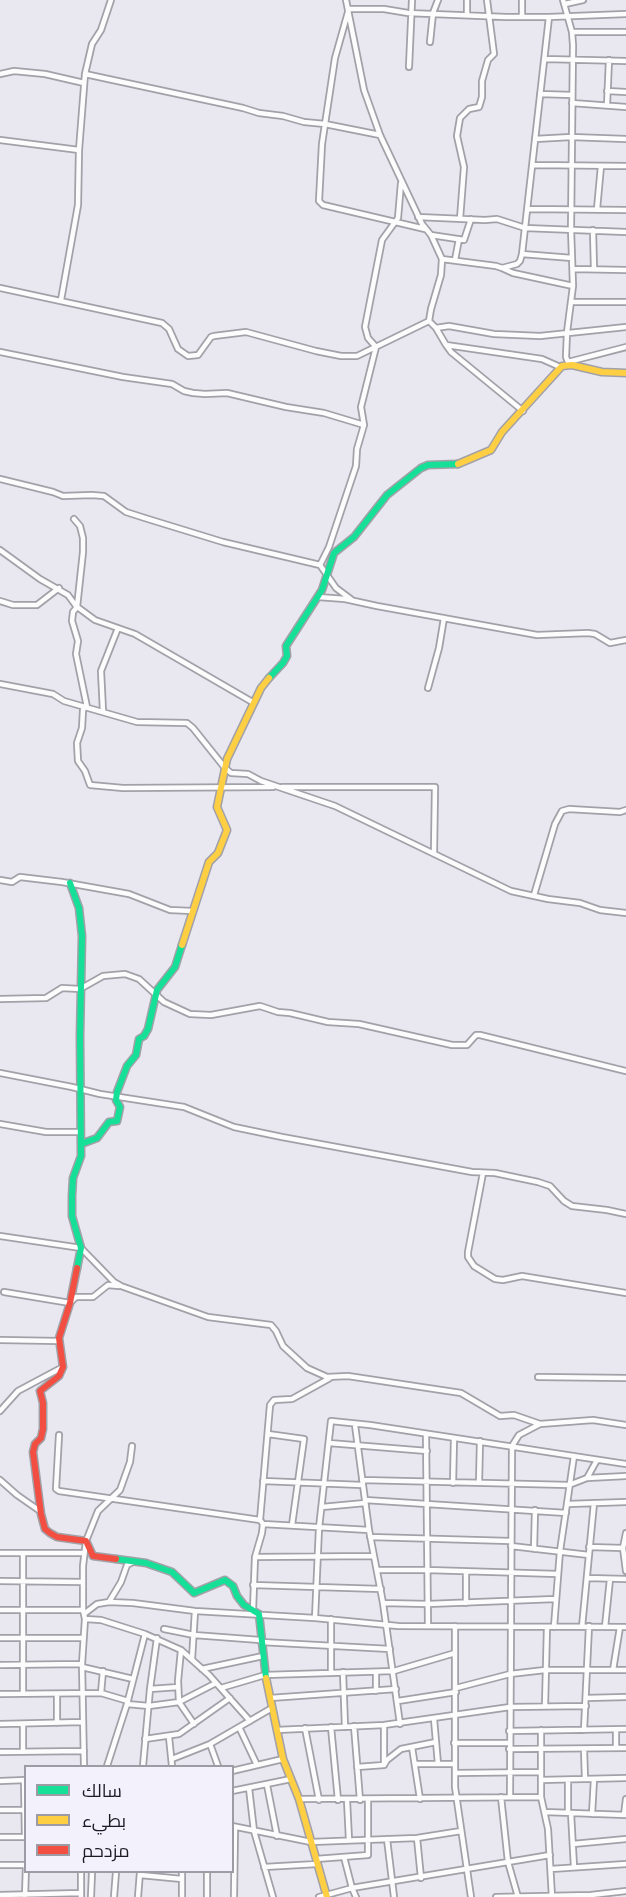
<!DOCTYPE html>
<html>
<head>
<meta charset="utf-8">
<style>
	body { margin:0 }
	#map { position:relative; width:626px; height:1897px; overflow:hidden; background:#e9e8f1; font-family:"Fira Sans Condensed",Cairo,sans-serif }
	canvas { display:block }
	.legend { position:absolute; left:24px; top:1765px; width:210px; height:108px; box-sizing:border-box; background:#f3f2fc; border:2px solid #9d9ca4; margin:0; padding:8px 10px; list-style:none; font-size:18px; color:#1b1b21 }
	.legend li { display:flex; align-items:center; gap:12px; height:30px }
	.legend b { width:30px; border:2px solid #9d9ca4 }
</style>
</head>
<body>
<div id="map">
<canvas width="626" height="1897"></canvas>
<ul class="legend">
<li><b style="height:8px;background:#16e098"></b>سالك</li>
<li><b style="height:8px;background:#ffcf43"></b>بطيء</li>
<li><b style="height:8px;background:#f24e42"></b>مزدحم</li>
</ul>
</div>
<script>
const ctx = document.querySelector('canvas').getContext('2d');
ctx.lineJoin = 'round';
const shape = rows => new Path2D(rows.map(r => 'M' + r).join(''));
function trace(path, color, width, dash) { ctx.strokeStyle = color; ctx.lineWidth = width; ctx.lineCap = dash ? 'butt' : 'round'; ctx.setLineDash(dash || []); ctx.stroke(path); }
const street = shape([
	[346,0,364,90,380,135,422,224,431,235,442,259,441,275,431,309,429,321],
	[467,0,467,15],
	[522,0,522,17],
	[563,0,572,32,573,45,571,229,573,286,567,332,566,357,568,362,626,347],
	[565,4,583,0],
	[348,9,384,9,408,13,506,17,549,17,626,14],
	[348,12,335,58,322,144,319,201,323,205,425,229],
	[572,32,626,32],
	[430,42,433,13,438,0],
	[545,59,626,61],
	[409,67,412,0],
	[0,74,14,71,45,74,84,83],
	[85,74,243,108,259,113,283,116,304,122,325,124,380,135],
	[607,91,626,92],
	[540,94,572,95],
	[572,103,626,107],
	[607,105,609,60],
	[535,139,571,137,626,139],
	[0,140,79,150],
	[533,165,626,166],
	[528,209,626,210],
	[597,209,601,166],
	[418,217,485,220,497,219,525,228,626,232],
	[460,219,464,167,457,136,460,118,469,109,479,107,482,97,482,81,488,60,494,54,487,0],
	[593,230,594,269],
	[431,235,464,240,471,219],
	[522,254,549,17],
	[442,259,496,266,502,268,517,264,520,261,522,254,572,258],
	[455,260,459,239],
	[502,268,513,273,573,286],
	[573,269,626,270],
	[0,288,162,323,169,329,178,349,188,356,198,355,211,337,214,336,246,332,316,351,341,356,357,356,429,321],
	[61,300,78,205,79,150,85,74,92,44,101,30,111,0],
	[572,302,626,302],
	[429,321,436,328,446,345,542,359,560,367],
	[436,328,449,326,494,334,540,336,626,327],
	[446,345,451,352,523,411],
	[376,347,368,338,365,327,382,240,398,218,401,183],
	[0,352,123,377,172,384,184,391,193,393,205,394,227,393,286,407,324,413,364,425],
	[0,479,53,492,63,496,92,495,104,496,126,512,148,519,223,542,320,565,336,588,352,600],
	[74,519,80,526,83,538,83,552,77,607,73,612,72,621,78,641,76,654,87,707],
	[0,550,40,579,68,595,76,606,95,620,135,634,254,703],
	[320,565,329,547,356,466,357,449,364,425,361,407,376,347],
	[318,597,345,599,377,606,537,635,588,633,595,634,610,643,626,640],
	[0,601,13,605,37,605,59,588],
	[0,684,53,694,64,701,137,722,187,723,193,728,225,768,231,773,248,774,261,781,335,806,511,891,548,899,580,903,600,910,626,913],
	[428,688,439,648,444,618],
	[86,706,83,710,82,728,77,743,78,761,85,771,90,785,123,788,273,787],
	[103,711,101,671,118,628],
	[282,787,435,787,434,853],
	[0,880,12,882,20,877,62,882,129,894,170,910,192,911],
	[534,895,555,824,562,811,569,809,620,812,626,810],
	[0,999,46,998,62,988,80,989,103,976,125,974,139,979,164,1002,190,1014,211,1015,260,1006,278,1012,290,1013,328,1022,359,1024,452,1045,467,1045,476,1035,480,1035,626,1071],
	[0,1073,72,1087,100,1094,184,1107,234,1127,282,1137,472,1172,495,1173,538,1182,550,1186,564,1201,572,1206,607,1210,626,1214],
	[0,1124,46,1132,81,1132],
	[483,1173,468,1252,468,1257,474,1266,495,1279,503,1280,522,1276,626,1293],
	[0,1236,81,1248,114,1282,121,1286,208,1317,271,1325,276,1331,283,1346,307,1368,327,1377,348,1376,461,1393,500,1416,514,1415,540,1424],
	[4,1292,70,1303,76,1297,93,1297,108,1285,119,1286],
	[0,1340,59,1341],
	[538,1377,626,1378],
	[0,1411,18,1391,63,1367],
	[355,1425,369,1530,383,1603,400,1724],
	[268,1434,304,1439,292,1525],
	[426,1434,428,1626],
	[59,1435,56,1489,59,1491,260,1520],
	[329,1443,427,1451],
	[587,1478,597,1460],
	[0,1480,17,1495,40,1511],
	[362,1480,569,1485,587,1478,626,1476],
	[263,1481,362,1485],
	[453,1483,454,1438],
	[479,1483,480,1441],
	[365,1500,566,1513],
	[568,1504,626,1502],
	[322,1507,365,1503],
	[263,1524,369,1530],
	[626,1533,623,1548,626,1571],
	[370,1537,510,1541],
	[511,1546,589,1555],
	[589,1547,623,1548],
	[534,1549,535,1510],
	[0,1553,84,1553],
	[23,1554,23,1694],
	[255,1557,374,1556],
	[377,1570,427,1570,558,1574],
	[587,1578,626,1579],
	[0,1581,83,1582],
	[253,1585,381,1589],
	[109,1602,121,1582,127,1565,133,1562],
	[383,1603,428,1604,555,1599],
	[466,1603,466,1572],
	[0,1610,83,1610],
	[253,1610,255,1557,262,1533,263,1524,260,1520,270,1405,274,1400,292,1399,330,1378],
	[84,1614,97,1604,109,1602,133,1603,195,1611,315,1618,398,1626,626,1627],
	[315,1618,319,1528,331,1421,370,1425,626,1464],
	[85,1619,101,1620,145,1634,181,1650,209,1675,250,1721],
	[455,1626,455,1787,471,1897],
	[554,1627,560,1551,574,1456],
	[582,1627,594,1503],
	[605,1627,610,1579],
	[164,1629,194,1635,260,1640],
	[0,1638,83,1638],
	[261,1642,390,1649],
	[181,1650,178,1681,179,1702,194,1724],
	[192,1659,195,1611],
	[0,1665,82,1664],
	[82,1667,133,1679],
	[202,1669,263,1656],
	[613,1670,620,1627],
	[331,1672,331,1619],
	[343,1672,345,1727],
	[376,1672,376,1691],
	[221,1688,265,1675,394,1671,455,1653],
	[456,1688,510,1674,545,1670,626,1670],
	[150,1689,178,1687],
	[101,1693,103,1671],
	[0,1694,101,1693,128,1701],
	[270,1698,396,1689],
	[586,1698,626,1697],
	[398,1701,456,1692],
	[127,1704,149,1706,179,1702,216,1683],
	[545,1706,547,1627],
	[434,1719,438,1764],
	[57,1723,57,1694],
	[0,1724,83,1722],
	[384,1725,384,1765],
	[354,1726,360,1800],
	[239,1727,257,1765],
	[331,1727,338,1800],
	[305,1728,319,1800],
	[277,1730,384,1725,510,1707,586,1706],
	[541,1730,541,1797,548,1829,552,1897],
	[584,1730,589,1626],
	[616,1730,616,1748],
	[509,1731,626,1729],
	[169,1737,172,1766],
	[145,1739,179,1734,230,1698],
	[454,1743,509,1743],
	[210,1744,218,1766],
	[412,1747,420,1799],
	[509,1749,626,1748],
	[584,1749,585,1779],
	[23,1751,23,1724],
	[0,1752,84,1751],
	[172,1759,210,1744,272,1708],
	[415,1764,455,1764],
	[84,1766,82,1664,85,1619,83,1610,83,1566,86,1541,98,1511,120,1490,130,1462,132,1446],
	[107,1766,127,1704,145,1634],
	[143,1766,150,1689,157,1638],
	[357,1767,384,1765,387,1760,401,1749,436,1742],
	[232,1771,283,1759],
	[455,1773,541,1772],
	[24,1780,25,1837],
	[541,1780,626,1778],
	[0,1781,26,1780],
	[267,1785,277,1836],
	[249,1788,254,1831,273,1897],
	[232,1791,291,1779],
	[510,1796,512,1446,519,1435,540,1424,593,1420,626,1425],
	[501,1797,508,1862,518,1897],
	[299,1799,541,1797],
	[347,1800,349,1840],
	[0,1810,26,1810],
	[545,1812,626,1815],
	[568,1813,568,1780],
	[571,1813,574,1867],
	[592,1814,594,1779],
	[624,1815,626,1799],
	[232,1826,311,1842,417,1838,461,1831],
	[0,1837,26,1837],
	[417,1838,421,1878],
	[387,1839,394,1897],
	[573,1844,626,1839],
	[344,1857,352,1888,356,1897],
	[316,1859,368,1855,368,1800],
	[0,1865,25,1865],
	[264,1867,317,1864],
	[551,1869,626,1864],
	[140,1875,182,1879],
	[0,1895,81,1893],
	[25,1897,26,1865],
	[81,1897,81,1872],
	[91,1897,92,1872],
	[114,1897,116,1872],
	[138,1897,140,1872],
	[182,1897,182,1872],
	[207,1897,207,1872],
	[234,1897,235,1827],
	[319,1897,352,1888,550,1855],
	[496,1897,591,1895,626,1891]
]);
const fast = shape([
	[269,678,283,663,287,656,286,646,322,590,334,553,354,537,387,495,421,468,428,465,458,464],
	[70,883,79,908,82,936,80,1036,81,1156,73,1178,72,1196,72,1216,81,1248,77,1268],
	[81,1144,97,1138,109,1122,117,1121,120,1107,116,1100,117,1092,127,1066,136,1055,139,1039,144,1036,148,1029,157,990,175,967,182,945],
	[116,1559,146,1563,172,1572,194,1593,225,1580,233,1586,237,1596,244,1605,259,1614,266,1678]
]);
const slow = shape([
	[458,464,491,450,502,432,562,366,572,365,602,372,626,373],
	[182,945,209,862,218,853,227,830,217,807,227,759,261,688,269,678],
	[266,1678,283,1759,299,1799,327,1897]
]);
const jam = shape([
	[77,1268,70,1303,59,1338,63,1367,59,1376,40,1391,43,1403,43,1429,41,1438,35,1444,33,1452,41,1514,45,1529,50,1533,57,1537,86,1541,93,1556,116,1559]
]);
trace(street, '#a2a1a8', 8);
trace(fast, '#a2a1a8', 9);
trace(slow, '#a2a1a8', 9);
trace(jam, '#a2a1a8', 9);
trace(street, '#fcfcfd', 4.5);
trace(fast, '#16e098', 6);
trace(slow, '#ffcf43', 6);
trace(jam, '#f24e42', 6);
</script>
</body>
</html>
